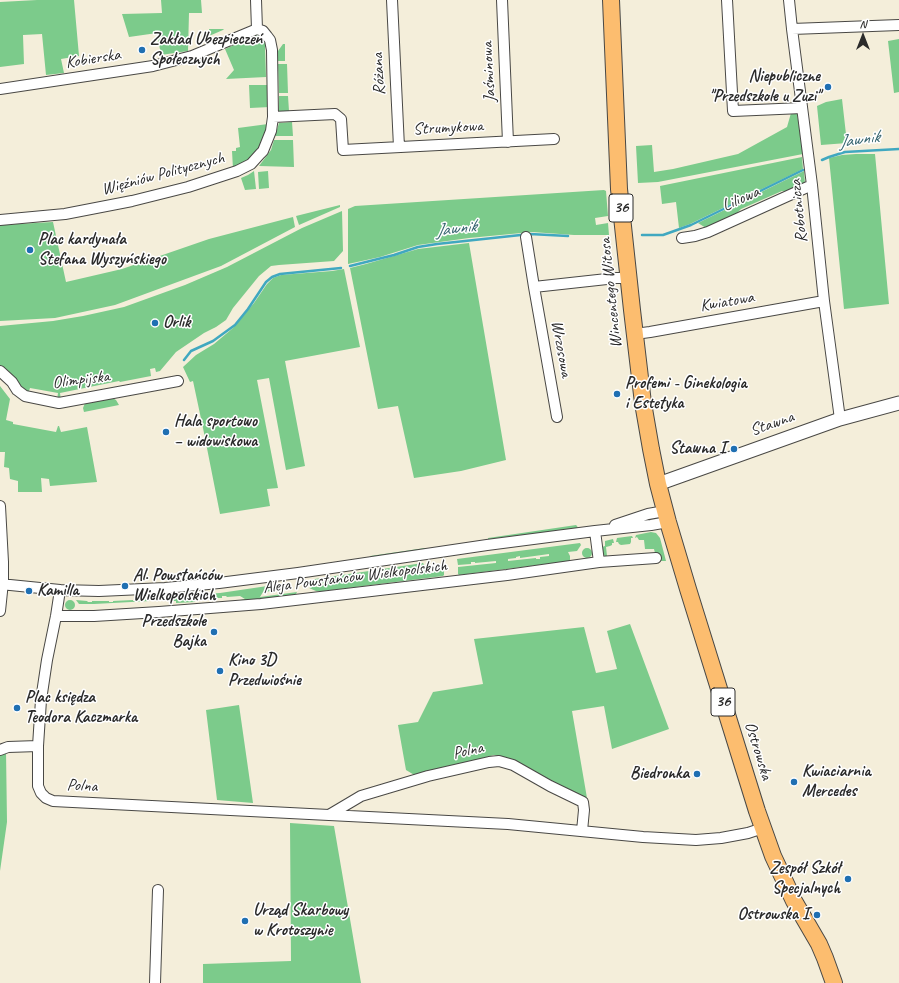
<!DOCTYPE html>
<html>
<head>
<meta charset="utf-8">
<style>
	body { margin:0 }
	#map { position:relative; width:899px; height:983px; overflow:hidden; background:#f4eeda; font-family:Caveat,sans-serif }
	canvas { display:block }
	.north { position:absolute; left:843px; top:16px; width:40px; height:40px; -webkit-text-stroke:3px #fff; paint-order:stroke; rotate:0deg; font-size:11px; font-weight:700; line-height:16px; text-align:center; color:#2b2b2b }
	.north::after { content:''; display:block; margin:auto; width:14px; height:18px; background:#2b2b2b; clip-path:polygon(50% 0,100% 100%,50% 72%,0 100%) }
</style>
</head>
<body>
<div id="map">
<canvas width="899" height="983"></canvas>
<div class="north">N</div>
</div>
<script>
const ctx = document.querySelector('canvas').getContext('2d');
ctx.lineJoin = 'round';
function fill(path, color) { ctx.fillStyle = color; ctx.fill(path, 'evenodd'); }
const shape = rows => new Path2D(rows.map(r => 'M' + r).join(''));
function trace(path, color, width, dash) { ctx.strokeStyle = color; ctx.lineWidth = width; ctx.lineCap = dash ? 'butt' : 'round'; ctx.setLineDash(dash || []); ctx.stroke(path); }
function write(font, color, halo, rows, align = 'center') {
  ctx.font = font + ' Caveat,sans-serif'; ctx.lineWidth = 3; ctx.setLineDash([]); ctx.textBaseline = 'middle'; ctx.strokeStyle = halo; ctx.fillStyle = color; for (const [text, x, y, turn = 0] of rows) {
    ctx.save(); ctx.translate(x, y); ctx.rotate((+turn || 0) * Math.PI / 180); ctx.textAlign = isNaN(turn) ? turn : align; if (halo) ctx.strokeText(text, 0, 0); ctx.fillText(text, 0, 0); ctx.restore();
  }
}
const green = shape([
	[37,0,74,0,79,56,61,59,64,73,46,75,42,34,23,35,24,64,0,67,0,2],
	[161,0,201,0,202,13,189,13,188,51,161,55,157,33,129,37,122,14,162,13],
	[209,29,224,29,223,30,209,36],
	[255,34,260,35,268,46,265,47,266,77,226,79,234,70,225,49,255,36],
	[899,39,899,92,894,93,888,41],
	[283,44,285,44,285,61,278,61,278,51],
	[278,64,287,64,288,93,279,93],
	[249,85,269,85,270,107,250,108],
	[279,96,288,96,289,111,279,111],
	[842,99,847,143,821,145,817,106,826,102],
	[791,113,797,113,803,154,658,182,638,183,636,146,652,145,654,172,673,169,738,154,787,127],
	[292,122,293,136,275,136,279,123],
	[268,124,264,141,253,158,233,169,232,151,236,151,236,148,240,147,238,128],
	[274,140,293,140,294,167,259,166,271,150],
	[856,154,875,154,889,304,844,309,829,158,842,155],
	[802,157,803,169,690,224,679,228,676,202,662,204,660,186],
	[254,171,256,189,245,190,241,178,248,175],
	[268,171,269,188,259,189,258,172],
	[804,171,805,184,789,192,782,191,741,209,736,214,706,228,698,223],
	[604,190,606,191,608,216,595,218,596,225,608,223,609,235,574,235,532,232,469,238,418,245,380,257,348,264,348,209,355,206],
	[340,205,340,207,299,225,296,216],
	[342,211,343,251,334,261,279,265,271,266,259,276,233,308,226,320,216,327,204,333,176,352,160,371,156,372,155,368,150,369,151,376,120,382,119,381,60,393,61,400,57,400,58,393,30,388,28,394,24,392,18,383,0,366,0,326,53,321,83,316,124,307,185,285,227,267,302,228],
	[293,217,295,227,221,266,115,305,55,318,0,321,0,225,53,222,66,282,122,269,209,239],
	[469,243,506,460,461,471,414,478,398,406,378,409,350,268,366,264,418,249],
	[344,269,360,347,285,361,305,466,286,470,269,378,257,380,278,488,267,489,270,506,220,514,203,428,193,381,190,382,183,367,196,355,214,344,233,328,254,303,267,284,273,278,281,275,332,271],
	[0,386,10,399,6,420,13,422,13,424,56,432,58,426,59,426,61,432,87,427,97,482,50,486,49,479,41,478,42,492,18,492,18,481,10,479,9,468,4,467,5,452,0,452],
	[111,397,116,400,119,405,84,412,83,408,85,403],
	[576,525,577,526,578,528,490,541,488,540,488,538],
	[651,532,656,533,660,538,666,561,659,561,655,553,654,549,645,549,644,540,639,540,637,537,635,538,636,535],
	[632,536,633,538,631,538,631,542,630,544,621,545,619,544,618,542,616,542,617,538],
	[613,539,614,543,612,543,612,545,610,546,606,547,607,556,605,556,603,554,602,547,605,546,605,541],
	[580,543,581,545,577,551,568,552,570,556,570,561,459,575,458,574,458,567,496,563,496,561,475,563,475,562,471,562,471,564,458,565,457,559],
	[549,555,549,556,540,557,540,559,536,559,536,558,508,561,508,559,516,558,516,557,520,556,520,558,549,554],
	'582 553a5 5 0 1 1 10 0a5 5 0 1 1-10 0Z',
	[425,548,424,551,372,558,370,556],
	[423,563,425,566,427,571,444,569,444,575,443,576,324,591,316,591,309,588,316,586,317,587,321,587,321,586,324,585,325,583,315,584,314,584,314,580,315,579],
	[403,571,403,572,410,571,411,573,376,578,376,576,383,575,383,574,387,573,387,575,399,573,399,572],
	[281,584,282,584,282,590,272,590,272,591,263,592,260,597,297,592,296,594,291,597,236,601,245,599,240,596,227,597,226,596,222,596,222,598,212,598,212,597,208,598,208,599,194,600,195,602,176,603,176,601,169,601,169,597,220,593],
	[147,599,150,601,94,604,79,604,76,600,87,601,88,602,92,602,92,601,109,601,109,602,113,602,113,601,133,600,133,601,137,601,137,600],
	'65 605a5 5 0 1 1 10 0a5 5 0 1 1-10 0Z',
	[630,624,669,729,612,749,604,706,572,711,587,798,551,782,518,762,494,755,416,776,406,770,398,725,418,722,433,692,483,684,474,639,584,627,596,673,617,669,607,631],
	[239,705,253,803,217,800,206,710],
	[6,751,7,822,0,871,0,753],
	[290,823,334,826,361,983,203,983,203,964,291,961]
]);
const stream = shape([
	[822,160,829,157,845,152,899,149],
	[642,235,663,235,691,225,803,170],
	[350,266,394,255,418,247,437,244,530,234,568,236],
	[184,360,191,351,213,341,235,325,248,309,266,282,272,277,280,274,341,268]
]);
const minor = shape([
	[256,0,257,29],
	[392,0,399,147],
	[502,0,508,142],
	[727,0,733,111,802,108],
	[789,0,792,29,812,185,824,301,840,419],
	[792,29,899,25],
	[0,89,153,66,192,56,257,29],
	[273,117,335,114,341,119,343,150,554,139],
	[0,220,65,214,132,201,188,187,237,171,251,164,260,154,263,151,271,131,273,117,272,50,270,40,267,36,263,31,257,29],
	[526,237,534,287,557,417],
	[682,238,695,236,708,232,812,185],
	[534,287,616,278,629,278],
	[635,334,650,332,824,301],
	[0,371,12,382,17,390,25,396,59,403,178,381],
	[0,506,3,562,3,582,0,611],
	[615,525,648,514,665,511],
	[595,531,599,562],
	[0,584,60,590,99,591,165,588,219,583,298,573,487,545,595,531,651,525,668,522],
	[60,590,56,616,47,660,41,700,38,746,38,786,41,793,46,798,53,801,329,815,508,824,643,837,696,840,721,838,748,833,763,828],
	[56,616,94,616,159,612,261,604,507,575,599,562,656,558],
	[0,750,8,747,38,746],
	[329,815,361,796,428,776,489,762,499,761,513,765,550,786,583,802,584,810,582,831],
	[155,983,158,890]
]);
const tertiary = shape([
	[658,484,840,419,899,403]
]);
const primary = shape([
	[611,0,619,189,632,310,643,403,651,449,658,484,668,522,688,589,757,811,773,856,794,901,819,944,825,958,834,983]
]);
const markers = [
	[142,50,4,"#1f6fb2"],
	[828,87,4,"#1f6fb2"],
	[30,250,4,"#1f6fb2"],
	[155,323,4,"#1f6fb2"],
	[617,394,4,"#1f6fb2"],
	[166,432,4,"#1f6fb2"],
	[734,449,4,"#1f6fb2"],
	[125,586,4,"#1f6fb2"],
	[29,591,4,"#1f6fb2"],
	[214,632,4,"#1f6fb2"],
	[220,671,4,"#1f6fb2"],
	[17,708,4,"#1f6fb2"],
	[697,774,4,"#1f6fb2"],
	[794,782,4,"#1f6fb2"],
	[848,879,4,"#1f6fb2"],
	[817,915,4,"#1f6fb2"],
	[245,921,4,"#1f6fb2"]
];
const shields = [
	[621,208,24],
	[723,702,24]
];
const shieldNames = [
	["36",621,208],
	["36",723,702]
];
const poiNames = [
	["Zakład Ubezpieczeń",150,40],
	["Społecznych",150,60],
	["Niepubliczne",820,77,"right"],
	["\"Przedszkole u Zuzi\"",820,97,"right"],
	["Plac kardynała",38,240],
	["Stefana Wyszyńskiego",38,260],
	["Orlik",163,323],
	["Profemi - Ginekologia",625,384],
	["i Estetyka",625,404],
	["Hala sportowo",174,422],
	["– widowiskowa",174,442],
	["Stawna I",726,449,"right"],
	["Al. Powstańców",133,576],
	["Wielkopolskich",133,596],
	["Kamilla",37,591],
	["Przedszkole",206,622,"right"],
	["Bajka",206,642,"right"],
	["Kino 3D",228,661],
	["Przedwiośnie",228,681],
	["Plac księdza",25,698],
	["Teodora Kaczmarka",25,718],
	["Kwiaciarnia",802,772],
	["Mercedes",802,792],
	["Biedronka",689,774,"right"],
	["Zespół Szkół",840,869,"right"],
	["Specjalnych",840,889,"right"],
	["Urząd Skarbowy",253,911],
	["w Krotoszynie",253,931],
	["Ostrowska I",809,915,"right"]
];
const streetNames = [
	["Kobierska",93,59,-9],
	["Jaśminowa",489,72,-93],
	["Różana",379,74,-93],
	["Strumykowa",448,128,-3],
	["Więźniów Politycznych",163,174,-15],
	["Liliowa",741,199,-24],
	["Robotnicza",799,211,-96],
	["Wincentego Witosa",611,293,-96],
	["Kwiatowa",727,302,-10],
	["Wrzosowa",561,349,80],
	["Olimpijska",81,380,-7],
	["Stawna",772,424,-19],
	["Aleja Powstańców Wielkopolskich",355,577,-7],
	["Polna",468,751,-12],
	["Ostrowska",758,751,73],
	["Polna",82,786,3]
];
const waterNames = [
	["Jawnik",859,140,-8],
	["Jawnik",456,229,-7]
];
fill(green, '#7ccb8b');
trace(stream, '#40a8c0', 2.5);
trace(minor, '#494845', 12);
trace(tertiary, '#494845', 15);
trace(primary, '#494845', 18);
trace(minor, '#fff', 10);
trace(tertiary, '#fff', 13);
trace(primary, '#fcbd6f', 16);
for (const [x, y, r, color] of markers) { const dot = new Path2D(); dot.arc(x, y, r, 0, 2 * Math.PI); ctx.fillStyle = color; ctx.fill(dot); trace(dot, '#fff', 1.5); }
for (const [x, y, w] of shields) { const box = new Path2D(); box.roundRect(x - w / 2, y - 14, w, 28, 3); ctx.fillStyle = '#fff'; ctx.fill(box); trace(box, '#2b2b2b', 1); }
write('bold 16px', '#2b2b2b', null, shieldNames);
write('bold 17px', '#2b2b2b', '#fff', poiNames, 'left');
write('17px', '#2b2b2b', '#fff', streetNames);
write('italic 18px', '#34636e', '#fff', waterNames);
</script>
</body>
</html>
